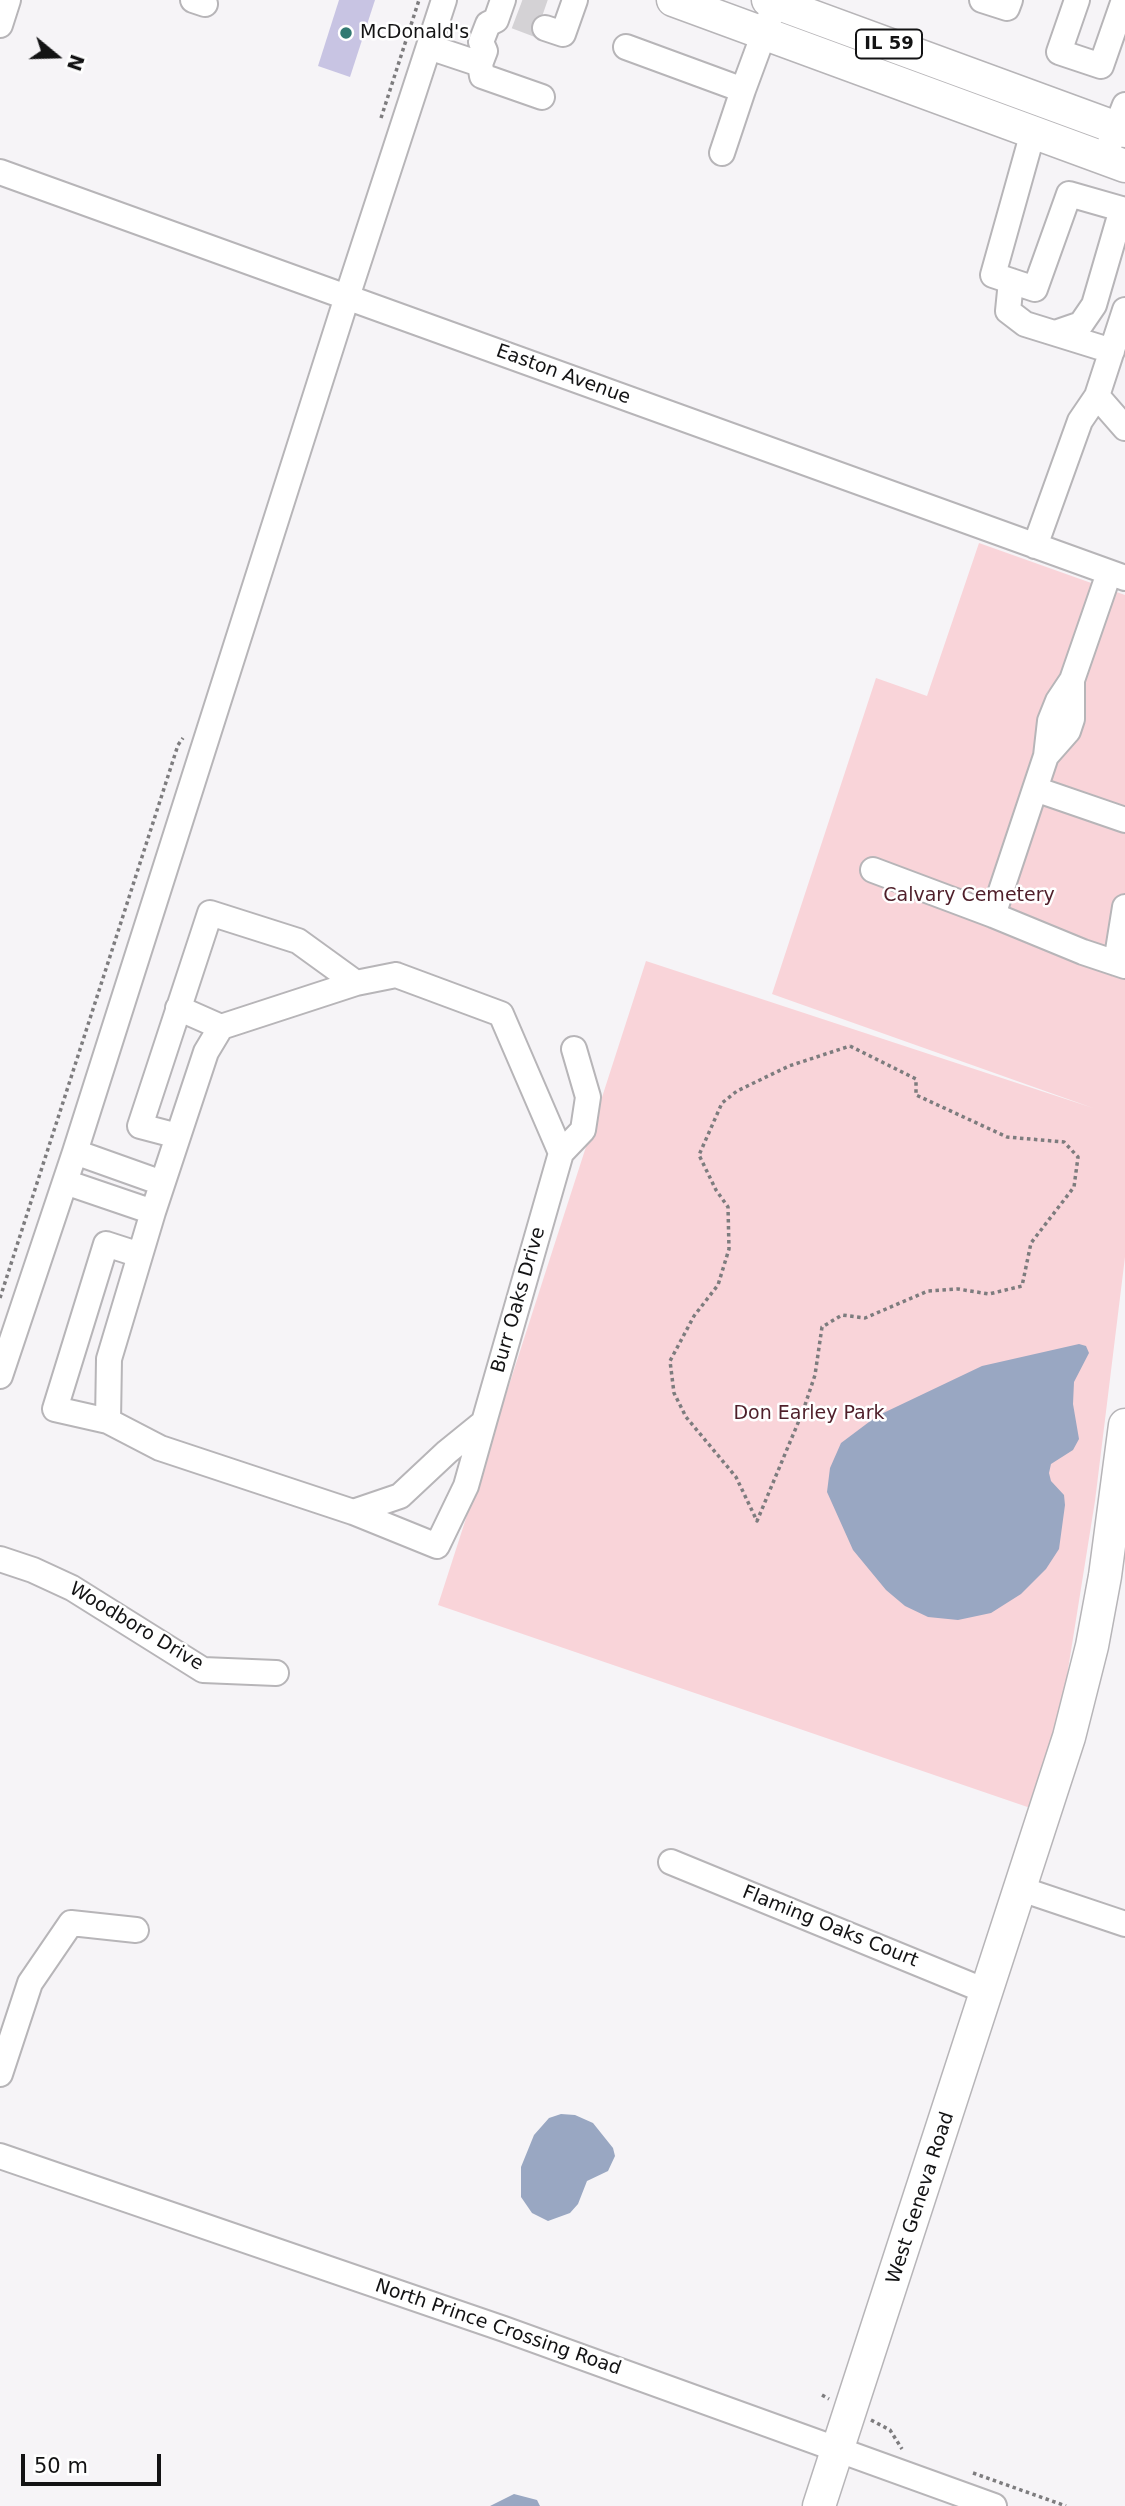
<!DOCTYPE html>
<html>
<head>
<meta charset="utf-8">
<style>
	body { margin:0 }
	#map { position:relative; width:1125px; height:2506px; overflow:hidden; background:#f6f4f7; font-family:"DejaVu Sans",sans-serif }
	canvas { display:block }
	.north { position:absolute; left:21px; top:21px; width:70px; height:70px; -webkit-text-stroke:5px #fff; paint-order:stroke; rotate:109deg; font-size:19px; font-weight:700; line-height:28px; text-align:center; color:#131314 }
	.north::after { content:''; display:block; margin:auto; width:24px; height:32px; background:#131314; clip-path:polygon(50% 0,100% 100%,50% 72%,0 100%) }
	.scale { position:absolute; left:21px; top:2454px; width:140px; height:32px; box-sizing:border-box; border:4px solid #131314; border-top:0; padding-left:9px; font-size:21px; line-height:24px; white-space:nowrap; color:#131314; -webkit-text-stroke:5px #fff; paint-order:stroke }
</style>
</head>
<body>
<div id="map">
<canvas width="1125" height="2506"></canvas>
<div class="north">N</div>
<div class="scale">50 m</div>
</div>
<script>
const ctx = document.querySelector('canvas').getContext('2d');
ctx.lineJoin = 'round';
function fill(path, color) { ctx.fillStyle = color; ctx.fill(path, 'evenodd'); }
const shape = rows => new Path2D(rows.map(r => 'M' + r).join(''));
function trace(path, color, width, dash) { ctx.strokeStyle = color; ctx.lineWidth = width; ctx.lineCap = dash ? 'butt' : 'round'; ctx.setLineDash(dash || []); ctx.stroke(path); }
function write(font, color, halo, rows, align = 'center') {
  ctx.font = font + ' "DejaVu Sans",sans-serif'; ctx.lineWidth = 5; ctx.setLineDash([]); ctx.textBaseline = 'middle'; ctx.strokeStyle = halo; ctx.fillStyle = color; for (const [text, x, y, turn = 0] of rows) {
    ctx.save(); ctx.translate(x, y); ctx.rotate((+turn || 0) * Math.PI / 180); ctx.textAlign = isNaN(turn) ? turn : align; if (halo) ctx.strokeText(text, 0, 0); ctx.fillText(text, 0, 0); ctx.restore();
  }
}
const green = shape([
	[979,543,1125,595,1125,1257,1095,1501,1045,1813,438,1605,646,961,1093,1108,772,994,876,678,927,696]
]);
const water = shape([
	[1079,1344,1086,1346,1089,1353,1074,1382,1073,1404,1079,1439,1073,1450,1051,1464,1049,1473,1051,1481,1064,1495,1065,1505,1059,1549,1046,1569,1021,1594,991,1613,958,1620,928,1617,905,1606,886,1590,853,1550,827,1492,830,1468,841,1443,877,1416,982,1366],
	[561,2114,575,2115,593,2123,613,2148,615,2156,608,2171,587,2181,578,2204,570,2213,548,2221,532,2213,521,2197,521,2167,534,2135,549,2118],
	[514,2494,537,2500,540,2506,490,2506]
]);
const building = shape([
	[339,0,375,0,350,77,318,66]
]);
const minorTunnel = shape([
	[522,1,551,11],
	[516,17,545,28]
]);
const path = shape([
	[381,118,419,0],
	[850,1046,916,1079,916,1095,1007,1137,1064,1142,1078,1157,1074,1187,1031,1243,1022,1286,989,1294,958,1289,928,1291,865,1318,842,1315,822,1327,815,1375,803,1411,757,1521,736,1477,686,1417,674,1393,670,1361,694,1316,718,1285,729,1249,728,1207,716,1190,699,1155,722,1103,737,1091,789,1066,850,1046],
	[0,1298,123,916,178,745,183,738],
	[822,2395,829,2399],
	[871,2420,890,2430,902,2449],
	[973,2473,1066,2506]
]);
const minor = shape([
	[193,0,205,4],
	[982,0,1007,8,1010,0],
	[1077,0,1059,52,1101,66,1124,0],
	[0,25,8,0],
	[545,28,563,34,575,0],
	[429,47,480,64,482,76,542,97],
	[626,47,743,90,770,17],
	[480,64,485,51,481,42,488,24,496,20,503,0],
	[1033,132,993,275,1035,289,1069,194,1125,210],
	[1110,143,1125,105],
	[722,153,743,90],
	[0,172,1125,578],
	[1011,281,1008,311,1025,324,1112,351],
	[1125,310,1097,396,1125,428],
	[1055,333,1081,324,1094,305,1122,209],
	[1035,546,1080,421,1097,396],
	[1046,756,1050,721,1058,701,1072,680],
	[1035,789,1125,820],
	[873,870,993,915,1083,952,1125,966],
	[993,915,1046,756,1068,731,1072,719,1072,680,1109,573],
	[1116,963,1125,907],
	[396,975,501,1014,561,1153,484,1422,447,1452,400,1496,353,1512,160,1448,108,1421,109,1359,153,1212,206,1052,221,1027,356,983,396,975],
	[178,1008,221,1027],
	[178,1136,140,1126,210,913,298,941,356,983],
	[75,1152,162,1183],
	[561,1153,583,1130,588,1097,574,1049],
	[65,1182,153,1212],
	[0,1376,75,1152,347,297,444,0],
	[108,1421,55,1409,106,1244,140,1255],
	[353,1512,437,1546,466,1486,484,1422],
	[0,1559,33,1570,72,1588,203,1670,276,1673],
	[671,1862,988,1992],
	[1021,1889,1125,1924],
	[0,2074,30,1983,71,1923,136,1930],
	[0,2156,504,2329,994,2506]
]);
const major = shape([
	[673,0,1125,166],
	[768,0,1125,131],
	[819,2506,1069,1737,1092,1646,1105,1576,1125,1425]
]);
const markers = [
	[346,33,7,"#317972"]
];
const shields = [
	[889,44,66]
];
const shieldNames = [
	["IL 59",889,44]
];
const poiNames = [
	["McDonald's",360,33]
];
const streetNames = [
	["Easton Avenue",563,375,20],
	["Burr Oaks Drive",519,1300,-74],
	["Woodboro Drive",136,1627,31],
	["Flaming Oaks Court",830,1927,22],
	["West Geneva Road",921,2198,-72],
	["North Prince Crossing Road",498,2328,19]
];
const parkNames = [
	["Calvary Cemetery",969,896],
	["Don Earley Park",809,1414]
];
fill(green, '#f9d4d9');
fill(water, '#99a7c2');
fill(building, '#c8c4e3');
trace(minorTunnel, '#d4d2d5', 24, [24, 12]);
trace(minor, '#b7b5b8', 28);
trace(major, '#b7b5b8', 35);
trace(path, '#7d7c7e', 3.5, [3.5, 3.5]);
trace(minor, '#fff', 24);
trace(major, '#fff', 32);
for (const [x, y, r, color] of markers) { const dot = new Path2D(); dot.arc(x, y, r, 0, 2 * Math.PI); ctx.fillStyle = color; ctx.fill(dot); trace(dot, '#fff', 2.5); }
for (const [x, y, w] of shields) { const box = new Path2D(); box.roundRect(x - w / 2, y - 14.5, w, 29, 5); ctx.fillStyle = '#fff'; ctx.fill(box); trace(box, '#131314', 2); }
write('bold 18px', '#131314', null, shieldNames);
write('19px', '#131314', '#fff', poiNames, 'left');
write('19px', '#131314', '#fff', streetNames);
write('19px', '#4f1f2a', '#fff', parkNames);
</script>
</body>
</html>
